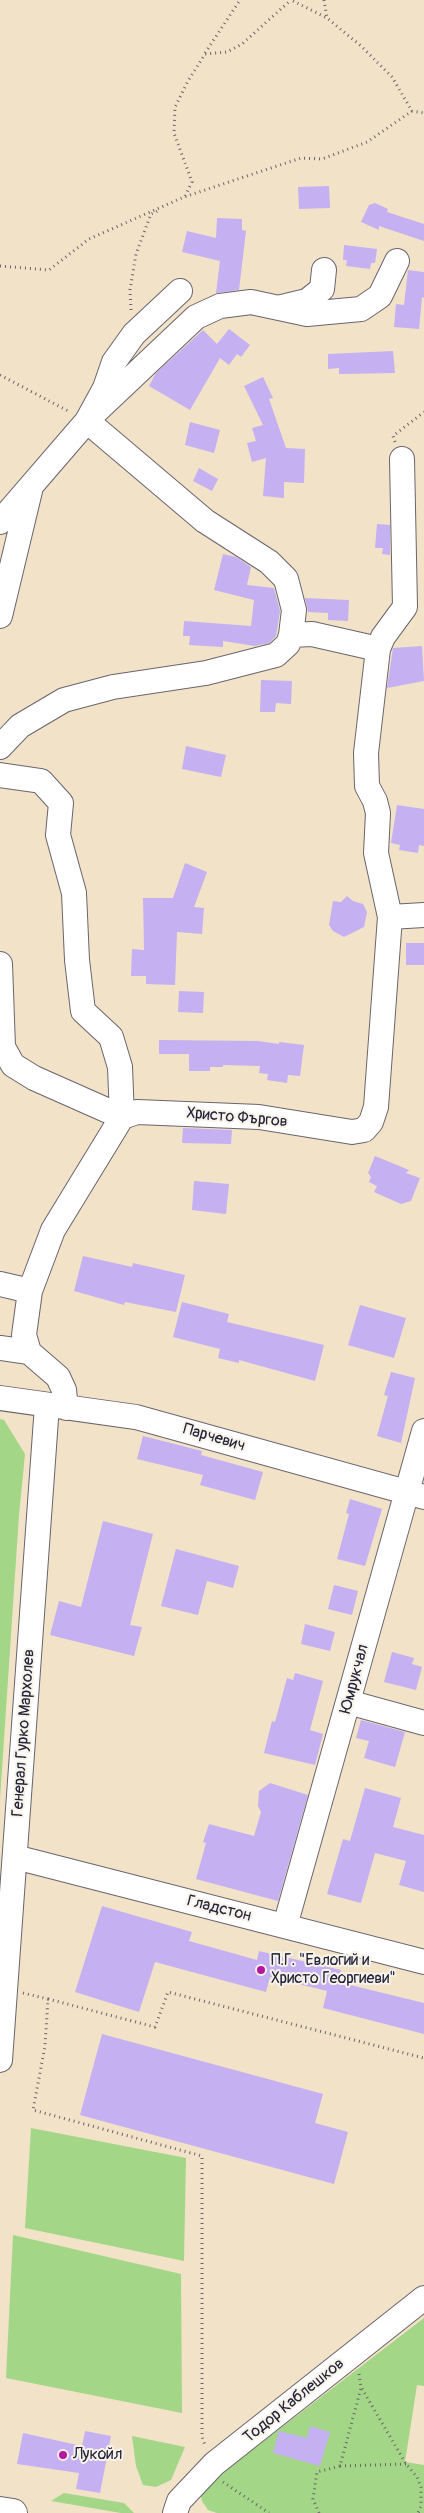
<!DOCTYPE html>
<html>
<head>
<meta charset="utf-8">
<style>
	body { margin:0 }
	canvas { display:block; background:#f1e2c8 }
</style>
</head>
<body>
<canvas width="424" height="2513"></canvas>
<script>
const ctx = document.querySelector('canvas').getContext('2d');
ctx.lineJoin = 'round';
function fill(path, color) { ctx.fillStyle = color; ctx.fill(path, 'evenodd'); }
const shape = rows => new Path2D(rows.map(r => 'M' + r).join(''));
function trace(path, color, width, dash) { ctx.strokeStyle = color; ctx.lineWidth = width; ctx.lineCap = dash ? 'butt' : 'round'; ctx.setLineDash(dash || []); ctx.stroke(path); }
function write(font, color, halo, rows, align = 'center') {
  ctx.font = font + ' Pangolin,sans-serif'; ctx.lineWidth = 4; ctx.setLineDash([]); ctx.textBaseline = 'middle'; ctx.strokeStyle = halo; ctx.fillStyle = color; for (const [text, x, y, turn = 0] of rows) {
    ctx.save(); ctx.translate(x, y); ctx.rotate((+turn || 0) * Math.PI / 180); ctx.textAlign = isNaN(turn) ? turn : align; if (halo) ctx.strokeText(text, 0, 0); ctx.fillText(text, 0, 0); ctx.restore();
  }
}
const green = shape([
	[0,1419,4,1420,25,1454,19,1515,0,1799],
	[31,2128,186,2158,184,2261,25,2228],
	[13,2235,181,2274,182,2413,6,2378],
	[424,2318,424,2386,417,2385,405,2462,424,2465,424,2513,217,2513,208,2510,202,2501,200,2490],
	[132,2436,185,2447,171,2480,156,2487,143,2485,136,2466],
	[64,2493,124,2503,134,2513,121,2513,51,2501]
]);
const building = shape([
	[329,186,330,208,299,209,298,187],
	[375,203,388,209,387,212,424,224,424,241,379,226,379,230,361,222,369,205],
	[217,218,242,219,242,230,246,231,239,290,216,293,220,261,182,252,187,231,216,238],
	[344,245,377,249,375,263,371,263,370,269,346,266,347,260,343,260],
	[408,270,424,272,424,298,422,297,419,329,394,327,396,304,404,305],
	[229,329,250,345,241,357,237,354,229,365,220,358,190,410,149,386,156,373,203,330,217,344],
	[393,351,395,373,339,374,339,368,328,369,328,354],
	[263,377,273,398,269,399,286,448,305,449,304,483,284,482,284,498,263,496,266,458,252,462,247,443,256,441,252,428,263,425,244,386],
	[190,422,220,430,214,453,185,445],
	[199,468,218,479,212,491,193,481],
	[377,524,390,525,390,555,382,554,383,548,375,548],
	[223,554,236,557,251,567,247,585,274,588,280,611,276,636,269,643,255,646,223,641,223,647,189,645,190,636,183,636,184,621,251,626,254,600,214,590],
	[305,598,349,600,348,621,328,620,328,613,308,612],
	[422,646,424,681,387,688,393,648],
	[261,680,292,681,291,704,276,703,275,712,260,712],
	[186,746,226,755,221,777,182,769],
	[397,805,424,809,424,846,419,845,418,853,399,850,400,845,391,843],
	[185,863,207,872,194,907,204,908,202,934,177,932,175,985,146,984,146,976,131,976,132,949,144,950,143,898,173,898],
	[347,896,353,901,363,904,367,912,364,927,344,937,333,931,329,925,333,901,341,902],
	[406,943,424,943,424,965,406,965],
	[179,991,204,992,203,1013,178,1012],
	[159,1040,258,1041,279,1044,279,1042,304,1045,300,1076,288,1075,287,1083,267,1080,268,1074,259,1073,260,1066,223,1065,223,1067,210,1067,210,1071,189,1071,189,1054,159,1054],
	[183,1128,232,1130,231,1144,182,1143],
	[375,1156,409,1170,406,1173,420,1178,411,1201,401,1204,374,1192,377,1186,369,1182,371,1177,368,1173],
	[194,1181,229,1184,226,1214,192,1210],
	[83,1256,132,1267,133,1263,185,1275,176,1312,125,1302,124,1305,74,1291],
	[182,1302,229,1314,227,1322,324,1345,315,1381,239,1360,239,1363,218,1358,220,1349,173,1337],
	[360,1305,406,1318,394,1358,348,1345],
	[391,1372,415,1378,401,1443,377,1436,388,1396,384,1395],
	[143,1436,202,1451,201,1455,263,1472,255,1500,200,1485,203,1475,137,1459],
	[350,1499,382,1509,365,1566,337,1559,349,1514,346,1513],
	[103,1521,153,1534,130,1625,142,1627,134,1656,50,1635,59,1601,81,1607],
	[176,1549,239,1566,233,1588,207,1581,198,1615,161,1606],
	[334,1585,358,1591,352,1615,328,1609],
	[305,1624,335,1632,330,1651,301,1644],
	[392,1652,414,1658,412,1664,422,1667,416,1690,384,1682],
	[295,1673,323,1681,310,1730,323,1734,315,1765,264,1753,272,1721,275,1722,287,1678,293,1680],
	[361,1720,405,1732,395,1767,364,1758,369,1741,356,1738],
	[270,1783,308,1795,278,1901,196,1879,206,1843,203,1842,209,1824,254,1836,261,1812,258,1806,259,1791],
	[365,1788,401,1798,393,1827,424,1835,424,1892,399,1885,406,1861,375,1853,361,1903,327,1894,343,1839,350,1841],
	[102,1906,192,1932,189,1941,257,1960,259,1951,341,1970,338,1982,424,2003,424,2034,323,2008,327,1991,270,1977,266,1992,155,1962,139,2012,75,1992],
	[102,2034,323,2094,315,2123,348,2132,334,2184,80,2115],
	[310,2426,330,2432,320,2466,273,2453,279,2431,307,2438],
	[85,2431,111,2436,100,2493,76,2489,79,2473,17,2464,23,2433,82,2446]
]);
const path = shape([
	[324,0,327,18],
	[293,1,327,18,361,46,392,77,412,111,424,113],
	[205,53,240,0],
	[185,196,192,182,174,133,175,107,188,81,205,54,227,52,242,44,291,0],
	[0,266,49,270,89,239,184,197,301,158,322,159,367,142,412,111],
	[131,310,130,290,136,254,151,214,158,211],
	[0,375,70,412],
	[395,442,393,436,424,412],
	[23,1993,48,1999,45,2046,33,2110,202,2156,202,2437,205,2445],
	[48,1999,155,2027,168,1992,424,2058],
	[359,2374,361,2387,406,2464,417,2477,421,2487,421,2506,418,2513],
	[340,2466,406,2464],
	[223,2482,269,2513],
	[319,2513,313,2499,317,2472,340,2466,361,2388]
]);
const minor = shape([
	[282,307,307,301,322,289,324,270],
	[88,419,196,317,220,306,251,302,307,314,361,309,380,296,397,261],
	[0,522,87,421,105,388,114,362,134,334,180,291],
	[0,616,30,491],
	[291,635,312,634,378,649],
	[0,747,20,726,64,700,113,687,206,673,276,655,288,644,291,635,294,610,286,579,269,562,205,521,87,421],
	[0,775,41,781,61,803,58,835,74,893,77,960,83,1011,111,1037,120,1067,122,1117],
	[390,917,424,915],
	[0,964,3,1047,13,1065,34,1078,122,1117],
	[0,1284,30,1291],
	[0,1348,29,1352],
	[0,1398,136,1417,424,1497],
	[66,1408,64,1390,58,1377,29,1352,24,1335,30,1291,53,1230,122,1117,137,1112,259,1117,352,1132,364,1130,371,1122,376,1107,390,917,376,853,378,813,375,801,367,786,366,753,378,649,383,637,405,607,402,459],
	[348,1702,424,1723],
	[15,1857,424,1962],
	[285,1926,424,1431],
	[0,2060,47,1405],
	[175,2513,179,2501,214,2464,424,2298]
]);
const major = shape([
	[0,2511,13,2513]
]);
const markers = [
	[261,1970,5,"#b5179e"],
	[63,2455,5,"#b5179e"]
];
const streetNames = [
	["Христо Фъргов",237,1118,5],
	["Парчевич",214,1438,16],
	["Юмрукчал",355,1679,-75],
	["Генерал Гурко Мархолев",24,1733,-86],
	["Гладстон",219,1909,14],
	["Тодор Каблешков",294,2401,-39]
];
const poiNames = [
	["П.Г. \"Евлогий и",271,1961],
	["Христо Георгиеви\"",271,1979],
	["Лукойл",73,2455]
];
fill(green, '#a3d686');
fill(building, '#c5b0f2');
trace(minor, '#6a656c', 26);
trace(major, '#6a656c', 30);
trace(path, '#6a656c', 3, [1, 4]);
trace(minor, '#fff', 24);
trace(major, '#fff', 28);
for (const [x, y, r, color] of markers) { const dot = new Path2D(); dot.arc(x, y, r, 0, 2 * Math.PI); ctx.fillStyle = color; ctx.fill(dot); trace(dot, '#f7f3e8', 2); }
write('16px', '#22223b', '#f7f3e8', streetNames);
write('16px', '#22223b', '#f7f3e8', poiNames, 'left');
</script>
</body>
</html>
